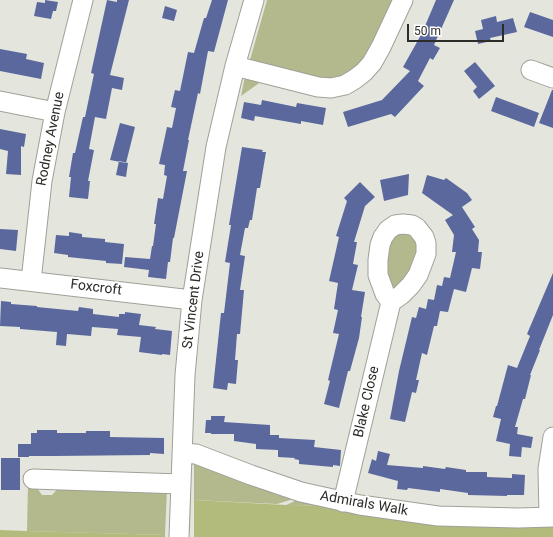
<!DOCTYPE html>
<html>
<head>
<meta charset="utf-8">
<style>
	body { margin:0 }
	#map { position:relative; width:553px; height:537px; overflow:hidden; background:#e4e6dd; font-family:Roboto,sans-serif }
	canvas { display:block }
	.scale { position:absolute; left:407px; top:24px; width:97px; height:18px; box-sizing:border-box; border:2px solid #2c2d29; border-top:0; padding-left:5px; font-size:12px; line-height:14px; white-space:nowrap; color:#2c2d29; -webkit-text-stroke:3px #fff; paint-order:stroke }
</style>
</head>
<body>
<div id="map">
<canvas width="553" height="537"></canvas>
<div class="scale">50 m</div>
</div>
<script>
const ctx = document.querySelector('canvas').getContext('2d');
ctx.lineJoin = 'round';
function fill(path, color) { ctx.fillStyle = color; ctx.fill(path, 'evenodd'); }
const shape = rows => new Path2D(rows.map(r => 'M' + r).join(''));
function trace(path, color, width, dash) { ctx.strokeStyle = color; ctx.lineWidth = width; ctx.lineCap = dash ? 'butt' : 'round'; ctx.setLineDash(dash || []); ctx.stroke(path); }
function write(font, color, halo, rows, align = 'center') {
  ctx.font = font + ' Roboto,sans-serif'; ctx.lineWidth = 4; ctx.setLineDash([]); ctx.textBaseline = 'middle'; ctx.strokeStyle = halo; ctx.fillStyle = color; for (const [text, x, y, turn = 0] of rows) {
    ctx.save(); ctx.translate(x, y); ctx.rotate((+turn || 0) * Math.PI / 180); ctx.textAlign = isNaN(turn) ? turn : align; if (halo) ctx.strokeText(text, 0, 0); ctx.fillText(text, 0, 0); ctx.restore();
  }
}
const green = shape([
	[267,0,398,0,366,62,336,82,250,60],
	[245,76,262,81,241,96],
	[412,231,420,254,399,290,390,290,385,280,390,234],
	[194,463,295,495,290,500,277,504,194,500],
	[191,464,190,531,187,532,189,468],
	[28,484,35,485,42,495,52,495,59,487,167,489,165,535,27,531],
	[299,496,342,506,286,505,293,502]
]);
const forest = shape([
	[194,500,286,505,342,506,553,524,553,537,194,537],
	[0,530,27,531,165,535,165,537,0,537]
]);
const building = shape([
	[45,0,58,2,56,11,53,11,51,19,34,16,37,2,45,3],
	[107,0,117,2,117,0,129,0,110,75,124,78,122,90,112,88,106,119,95,117,89,149,94,150,88,181,90,181,88,199,69,197,71,177,69,177,73,153,75,153,83,117,85,117,94,74,91,73],
	[212,0,228,0,214,52,208,51,200,94,198,93,188,140,189,140,183,171,187,171,174,238,173,238,170,262,168,262,166,279,148,277,149,270,124,267,125,257,150,259,152,246,153,246,156,224,154,224,158,198,163,199,167,176,164,175,165,165,159,164,167,127,172,128,176,108,171,107,175,90,180,91,188,52,194,53,204,18,206,18],
	[436,0,454,0,434,45,440,48,433,60,430,58,418,81,424,86,395,117,391,114,348,127,343,112,382,100,410,71,403,67,426,26,425,26],
	[165,6,177,10,174,21,162,18],
	[530,12,553,20,553,37,524,27],
	[496,16,497,22,513,18,517,32,490,38,491,41,478,44,475,31,483,29,481,20],
	[0,49,27,54,26,59,44,63,41,79,0,71],
	[475,62,495,86,479,99,473,91,477,87,464,71],
	[552,90,553,90,553,128,539,123],
	[496,97,539,113,534,127,491,111],
	[262,100,296,107,297,103,326,108,323,125,301,121,301,124,255,116,254,121,241,118,244,102,261,105],
	[120,123,135,127,126,163,110,160],
	[0,129,26,134,24,147,21,146,21,175,6,174,8,151,0,149],
	[242,147,263,150,262,152,266,152,260,188,257,188,252,220,250,220,248,228,245,228,240,255,245,256,240,290,244,290,240,334,237,334,235,360,238,360,236,384,228,383,227,390,213,388,221,313,224,313,230,263,225,262,231,225,229,225],
	[119,161,128,163,126,177,116,175],
	[409,174,408,195,384,201,380,180],
	[427,175,444,180,446,178,467,193,472,200,462,207,475,227,472,229,479,240,478,252,482,252,480,269,472,268,466,292,454,289,448,312,440,311,437,326,434,326,427,355,422,353,416,380,419,380,416,393,412,392,405,422,390,419,399,371,412,317,416,318,419,307,426,309,428,299,434,300,437,285,442,286,444,277,450,278,456,252,452,252,454,235,445,220,453,215,422,193],
	[360,182,375,197,365,206,354,242,357,242,353,264,358,265,352,290,365,292,361,317,362,317,359,338,350,371,348,371,339,408,324,404,330,381,328,380,339,334,333,333,338,310,334,309,338,283,329,281,339,237,336,236,347,201,344,198],
	[0,229,18,230,16,251,0,249],
	[69,232,82,234,82,237,105,239,105,242,124,244,122,264,106,263,106,261,68,257,68,255,54,253,56,235,69,236],
	[553,273,553,315,539,350,540,350,530,375,531,375,525,399,523,399,515,427,518,427,517,434,533,437,531,448,522,447,521,457,509,456,510,444,496,441,501,419,493,417,496,406,497,406,508,365,517,368,530,336,527,334],
	[1,301,11,302,11,304,37,306,37,307,78,311,79,307,93,309,93,314,119,317,119,314,125,314,125,312,141,314,139,325,156,327,155,329,172,331,170,355,162,354,162,355,139,352,141,337,117,335,118,329,92,327,91,336,67,334,66,346,56,345,57,332,20,329,20,327,0,326],
	[211,416,225,416,224,422,270,425,270,435,279,435,279,438,315,440,314,447,341,450,340,466,333,465,333,467,299,464,299,460,294,459,295,458,278,457,278,450,256,449,256,444,234,441,234,434,211,434,211,433,205,433,206,420,211,420],
	[37,430,57,430,57,433,86,433,86,431,110,431,110,437,164,438,164,454,150,453,150,455,54,456,29,456,29,457,18,457,18,444,31,444,31,433,37,433],
	[378,451,390,454,387,465,423,468,423,466,445,469,446,467,466,470,466,472,487,472,487,477,512,478,512,474,525,475,524,495,507,495,507,496,468,495,468,493,440,489,440,492,408,488,407,490,397,489,398,481,368,473,372,459,376,461],
	[1,458,20,458,20,490,1,490]
]);
const minor = shape([
	[235,66,318,87,331,88,345,85,355,79,364,72,372,63,381,47,403,0],
	[531,70,553,78],
	[0,101,55,112],
	[0,278,192,300],
	[31,281,42,181,55,112,83,0],
	[182,453,196,454,251,475,301,492,360,505,438,516,518,518,553,517],
	[33,479,181,484],
	[343,502,391,302,385,294,378,275,378,260,380,245,383,237,388,230,395,225,403,224,412,225,417,228,424,237,426,243,426,254,418,275,411,285,401,295,391,302],
	[549,517,548,469,553,437],
	[179,537,185,375,192,300,216,147,235,66,254,0]
]);
const streetNames = [
	["Rodney Avenue",51,139,-79],
	["Foxcroft",96,288,7],
	["St Vincent Drive",194,300,-83],
	["Blake Close",367,402,-77],
	["Admirals Walk",364,504,10]
];
fill(green, '#b3b98c');
fill(forest, '#b3bb7c');
fill(building, '#5b689d');
trace(minor, '#9fa198', 21);
trace(minor, '#fff', 19);
write('14px', '#2c2d29', '#fff', streetNames);
</script>
</body>
</html>
